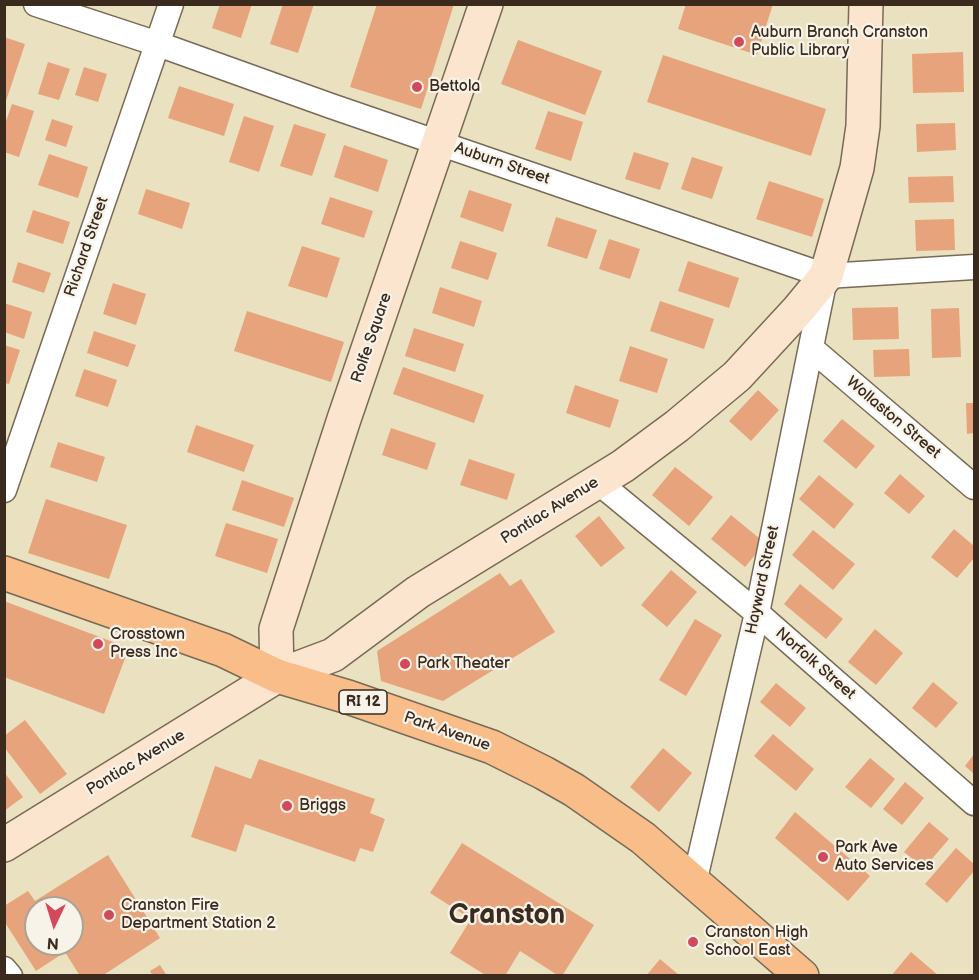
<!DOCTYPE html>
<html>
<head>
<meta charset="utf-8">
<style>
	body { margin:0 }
	#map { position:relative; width:979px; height:980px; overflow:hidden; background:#e9e1bf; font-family:"Balsamiq Sans",sans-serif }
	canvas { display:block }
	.frame { position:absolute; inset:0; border:6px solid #3b2a1e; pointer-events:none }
	.north { position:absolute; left:24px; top:896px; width:60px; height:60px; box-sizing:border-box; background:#f7f3e8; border:2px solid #aca397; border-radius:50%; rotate:184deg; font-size:16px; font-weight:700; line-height:24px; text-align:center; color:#3b2a1e }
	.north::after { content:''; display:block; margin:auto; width:21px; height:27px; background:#d1495b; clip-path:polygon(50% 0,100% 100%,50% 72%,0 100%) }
</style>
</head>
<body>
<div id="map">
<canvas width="979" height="980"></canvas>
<div class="frame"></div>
<div class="north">N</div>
</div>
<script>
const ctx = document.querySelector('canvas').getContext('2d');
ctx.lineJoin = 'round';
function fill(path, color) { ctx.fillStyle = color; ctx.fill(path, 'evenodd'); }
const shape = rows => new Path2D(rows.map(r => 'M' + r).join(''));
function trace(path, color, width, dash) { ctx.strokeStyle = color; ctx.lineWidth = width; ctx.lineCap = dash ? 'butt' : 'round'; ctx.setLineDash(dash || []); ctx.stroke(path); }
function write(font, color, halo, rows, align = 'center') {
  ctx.font = font + ' "Balsamiq Sans",sans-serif'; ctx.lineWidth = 4.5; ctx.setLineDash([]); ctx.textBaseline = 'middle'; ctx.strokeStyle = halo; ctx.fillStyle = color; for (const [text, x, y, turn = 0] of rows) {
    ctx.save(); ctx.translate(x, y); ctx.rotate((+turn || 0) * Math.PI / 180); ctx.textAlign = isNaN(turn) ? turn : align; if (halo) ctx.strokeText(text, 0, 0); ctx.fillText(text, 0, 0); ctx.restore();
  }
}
const building = shape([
	[220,4,252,4,241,38,212,28],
	[283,4,314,4,298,53,270,44],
	[377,4,454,4,421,109,350,87],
	[686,4,773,4,757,55,678,29],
	[4,37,25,44,5,104,4,104],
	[518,40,602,71,585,115,501,84],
	[963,52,964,92,913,93,912,54],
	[663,55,826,109,811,156,647,102],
	[48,62,70,69,59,100,38,94],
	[84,67,107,74,98,102,75,95],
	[179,86,234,104,224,136,168,118],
	[12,104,34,111,19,157,4,152,4,127],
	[548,111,583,122,571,161,535,149],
	[244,116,274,126,259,172,229,162],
	[52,119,73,126,66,147,45,140],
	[955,123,956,150,917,152,916,124],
	[294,124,326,134,312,176,280,166],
	[344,145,388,160,378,192,334,177],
	[634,152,669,163,660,190,625,179],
	[49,154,88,167,78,198,38,185],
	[692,157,723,167,712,199,681,189],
	[953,176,954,202,909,203,908,177],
	[769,181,824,199,812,237,756,219],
	[146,189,190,203,182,229,138,214],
	[469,190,512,204,503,232,460,217],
	[330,197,373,211,364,238,321,224],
	[33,210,70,222,63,244,26,232],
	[556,217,597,230,587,259,547,246],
	[954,219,955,250,916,251,915,220],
	[609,239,640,249,630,279,599,269],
	[460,241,497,253,488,280,451,268],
	[302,246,340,258,327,298,288,286],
	[688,261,739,278,729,308,678,291],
	[18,262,51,273,44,293,12,282],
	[113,283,146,294,136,325,103,314],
	[440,287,482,301,474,327,432,313],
	[660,301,714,319,704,349,650,331],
	[4,303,32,312,24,339,4,332],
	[898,307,899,339,853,340,852,308],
	[959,308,961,357,932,358,931,309],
	[247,311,344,342,331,382,234,351],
	[414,328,464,344,455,372,405,356],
	[94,331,136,345,128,367,87,353],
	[4,345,20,350,9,384,4,383],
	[630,346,668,359,657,393,619,381],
	[909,349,910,376,874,377,873,350],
	[403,367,484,395,474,423,393,394],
	[84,369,117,380,108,407,75,396],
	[575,385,619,400,610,428,566,413],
	[758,390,779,410,751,441,729,421],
	[966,403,974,403,974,433,967,434],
	[842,419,875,446,856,469,823,441],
	[196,425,254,445,244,472,187,452],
	[391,428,436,443,427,470,382,455],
	[58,442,105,457,97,482,50,467],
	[469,459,515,474,507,500,460,485],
	[675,467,713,497,689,526,652,495],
	[900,474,925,496,909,514,884,493],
	[819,475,854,504,834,529,799,499],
	[242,480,294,498,284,527,232,510],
	[46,499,127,525,109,579,28,553],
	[731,515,765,543,745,567,711,539],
	[599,516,625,548,601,567,575,536],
	[226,523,278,539,267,573,215,556],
	[954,529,974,546,974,558,957,578,931,557],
	[813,530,855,564,833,590,792,555],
	[671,570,697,592,667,627,641,605],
	[500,573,510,586,521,579,555,632,443,701,381,681,377,651],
	[800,584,843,619,826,639,784,604],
	[4,601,129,648,104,714,4,677],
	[695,619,722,635,686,696,659,680],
	[875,629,903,653,876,685,848,662],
	[933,682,958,703,936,728,912,708],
	[776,683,806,708,790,727,760,702],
	[25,720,67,774,40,794,4,747,4,736],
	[773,734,814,769,796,791,754,756],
	[663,748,692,773,659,812,630,787],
	[974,754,974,774,965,766],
	[870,758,895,779,871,808,845,787],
	[259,759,375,799,370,813,385,819,373,852,360,848,355,862,245,824,236,852,191,837,215,766,251,779],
	[4,772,23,797,4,811],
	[905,782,924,798,902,825,883,809],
	[795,812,870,876,848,901,775,838],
	[929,822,949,839,924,868,904,852],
	[462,843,594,925,562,976,559,976,520,951,505,976,487,976,450,953,471,919,430,893],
	[956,848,974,864,974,871,947,903,925,884],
	[108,855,160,938,102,976,80,976,65,952,36,971,4,921,4,906,28,891,35,901],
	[36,908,72,908,72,944,36,944],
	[911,952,939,976,891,976],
	[660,959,680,976,646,976],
	[160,965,167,976,153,976,150,971]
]);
const street = shape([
	[36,4,158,44,331,106,826,276,974,267],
	[812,349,974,487],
	[598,482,757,613,974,803],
	[4,490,171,4],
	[694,883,757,613,825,278],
	[4,969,10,976]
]);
const secondary = shape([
	[277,676,276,629,344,419,486,4],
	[4,845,277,676,333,655,418,592,623,466,677,426,737,376,798,310,826,276,857,168,863,126,866,4]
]);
const primary = shape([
	[4,573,223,650,277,676,348,697,492,747,544,773,574,790,643,838,802,976]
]);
const markers = [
	[739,42,6,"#d1495b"],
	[417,87,6,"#d1495b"],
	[98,644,6,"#d1495b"],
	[405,664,6,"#d1495b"],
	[287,806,6,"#d1495b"],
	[823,857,6,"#d1495b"],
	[109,915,6,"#d1495b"],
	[693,942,6,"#d1495b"]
];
const shields = [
	[363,702,48]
];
const shieldNames = [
	["RI 12",363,702]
];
const poiNames = [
	["Auburn Branch Cranston",751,33],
	["Public Library",751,51],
	["Bettola",429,87],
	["Crosstown",110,635],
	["Press Inc",110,653],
	["Park Theater",417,664],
	["Briggs",299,806],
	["Park Ave",835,848],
	["Auto Services",835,866],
	["Cranston Fire",121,906],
	["Department Station 2",121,924],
	["Cranston High",705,933],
	["School East",705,951]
];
const streetNames = [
	["Auburn Street",502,164,19],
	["Richard Street",87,247,-71],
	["Rolfe Square",372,338,-71],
	["Wollaston Street",893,418,40],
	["Pontiac Avenue",550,511,-32],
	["Hayward Street",763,580,-78],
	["Norfolk Street",815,664,41],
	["Park Avenue",447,732,19],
	["Pontiac Avenue",136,763,-31]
];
const townNames = [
	["Cranston",507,916]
];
fill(building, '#e7a37b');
trace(street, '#786a56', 27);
trace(secondary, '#786a56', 36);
trace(primary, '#786a56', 36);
trace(street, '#fff', 24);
trace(secondary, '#fce5cf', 33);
trace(primary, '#f8bd88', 33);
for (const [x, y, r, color] of markers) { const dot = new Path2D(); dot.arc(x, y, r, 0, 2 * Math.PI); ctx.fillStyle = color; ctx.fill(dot); trace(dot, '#f7f3e8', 2); }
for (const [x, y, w] of shields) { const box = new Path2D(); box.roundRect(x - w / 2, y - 12, w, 24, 4.5); ctx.fillStyle = '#f7f3e8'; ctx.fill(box); trace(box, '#3b2a1e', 1.5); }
write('bold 15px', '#3b2a1e', null, shieldNames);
write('16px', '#3b2a1e', '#f7f3e8', poiNames, 'left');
write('16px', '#3b2a1e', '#f7f3e8', streetNames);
write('bold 28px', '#3b2a1e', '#f7f3e8', townNames);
</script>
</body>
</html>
